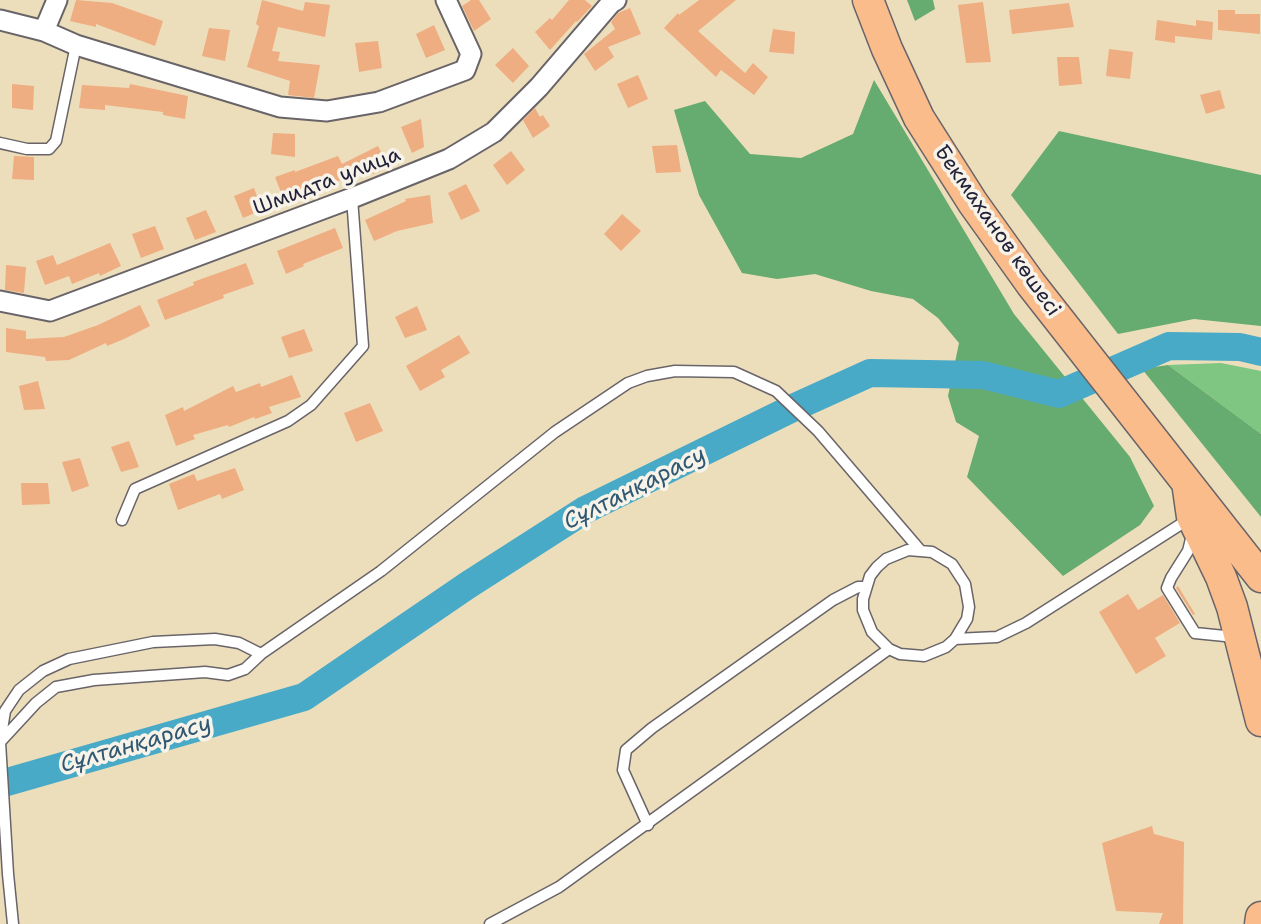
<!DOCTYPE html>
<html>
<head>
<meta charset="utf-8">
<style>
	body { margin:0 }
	canvas { display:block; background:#ecdebb }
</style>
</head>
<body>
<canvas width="1261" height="924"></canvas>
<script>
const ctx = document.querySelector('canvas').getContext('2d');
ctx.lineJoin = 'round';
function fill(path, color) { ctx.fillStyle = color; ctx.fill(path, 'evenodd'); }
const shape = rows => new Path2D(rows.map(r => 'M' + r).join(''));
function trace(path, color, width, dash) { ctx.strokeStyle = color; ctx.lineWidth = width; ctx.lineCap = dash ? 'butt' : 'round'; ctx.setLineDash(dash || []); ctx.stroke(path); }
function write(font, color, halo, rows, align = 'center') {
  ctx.font = font + ' "Shantell Sans",sans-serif'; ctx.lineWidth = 7; ctx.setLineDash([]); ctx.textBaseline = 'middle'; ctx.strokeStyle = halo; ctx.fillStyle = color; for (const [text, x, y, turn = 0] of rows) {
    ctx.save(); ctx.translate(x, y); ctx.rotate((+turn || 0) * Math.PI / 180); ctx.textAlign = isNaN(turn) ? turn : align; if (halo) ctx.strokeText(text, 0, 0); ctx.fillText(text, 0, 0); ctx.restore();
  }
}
const green = shape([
	[1221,363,1261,371,1261,434,1168,365]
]);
const forest = shape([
	[907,0,933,0,935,9,915,21],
	[874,80,1014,314,1130,457,1154,506,1140,525,1063,576,967,477,979,436,956,422,948,396,959,343,938,318,913,299,871,291,815,274,777,279,742,273,699,195,674,110,705,101,750,154,801,158,853,134],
	[1059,131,1261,175,1261,326,1194,319,1118,334,1011,195],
	[1168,365,1261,434,1261,517,1142,369]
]);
const river = shape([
	[0,784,304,697,468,585,585,510,795,407,870,373,983,375,1059,394,1169,346,1240,347,1261,352]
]);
const building = shape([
	[76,0,112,3,163,21,155,46,96,24,96,27,70,21],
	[262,0,303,11,305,2,330,5,325,37,278,27,272,51,280,52,278,61,320,65,314,98,288,95,290,81,247,67,259,26,256,24],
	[471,0,479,0,491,19,474,31,462,6],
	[569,0,585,0,592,6,577,22,576,21,550,50,535,32,550,18,552,20],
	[699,0,736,0,698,31,745,73,753,63,768,77,754,95,721,70,716,77,664,28,678,13,679,15],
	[983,2,991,62,966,63,958,5],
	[1069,3,1074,27,1012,34,1009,10],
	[630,8,641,34,608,47,614,57,595,71,584,54,615,29,611,22,618,13],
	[1218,10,1235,10,1235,14,1260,14,1260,34,1218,30],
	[1157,20,1196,26,1196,20,1213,22,1212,40,1175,36,1175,43,1155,40],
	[434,25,445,50,426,58,416,34],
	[209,28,230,30,225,61,202,56],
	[773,29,795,32,794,54,769,52],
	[378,41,382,68,359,72,355,43],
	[513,48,529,66,513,83,495,65],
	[1109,49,1133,52,1130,79,1106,76],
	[1057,57,1079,57,1082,84,1059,86],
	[638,75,648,99,628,108,617,84],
	[12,84,34,86,33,110,12,108],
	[130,84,188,96,185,119,163,115,163,112,105,105,105,110,79,108,82,85,129,88],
	[1220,90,1225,108,1206,114,1200,95],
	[535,108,540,117,543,115,550,126,533,138,523,120],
	[421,119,424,147,412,153,401,127],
	[273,133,295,134,295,157,271,154],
	[677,145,681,172,656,173,652,146],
	[378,146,389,168,370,175,368,171,284,200,275,177,295,170,295,172,338,156,342,164],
	[511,151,525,170,507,185,493,165],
	[14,156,34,157,34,180,12,179],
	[466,184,480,211,461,220,448,193],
	[254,188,262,210,243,218,234,196],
	[430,195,433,223,397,231,374,241,365,220,406,201,405,199],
	[206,210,216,232,195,240,186,218],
	[622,214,641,231,621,251,604,234],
	[155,226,164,249,141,258,132,234],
	[335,228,343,248,303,264,304,266,286,274,277,251],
	[110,243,121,266,100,276,99,273,72,284,69,276,45,285,36,261,53,255,57,265],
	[246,263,254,284,223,295,224,298,165,320,157,300,194,285,193,282],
	[6,265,26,267,24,293,5,290],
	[140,305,150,326,124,339,107,346,106,343,69,360,46,361,45,357,6,352,6,328,26,331,26,339,64,337,98,325],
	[417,306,427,330,405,338,395,317],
	[304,329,313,351,289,358,281,337],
	[459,335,470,353,441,370,445,377,420,391,406,366],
	[292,375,301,397,269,407,272,413,255,419,254,417,229,427,228,425,193,435,195,439,176,446,165,415,183,407,184,411,233,386,236,392,260,383,261,387],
	[38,381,45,409,24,410,19,386],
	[370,403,383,431,356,442,344,413],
	[129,441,139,467,121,472,111,447],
	[80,458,89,486,72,492,62,462],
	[235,468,244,490,222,499,220,494,178,510,169,484,194,474,197,481],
	[21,483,48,483,50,504,22,505],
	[1178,586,1195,614,1193,615,1176,588],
	[1128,594,1138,610,1163,595,1180,623,1155,638,1166,656,1136,674,1099,612],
	[1152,826,1154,834,1184,842,1183,924,1159,924,1163,913,1116,911,1102,843]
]);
const lane = shape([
	[0,143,27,149,49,149,56,141,76,45],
	[122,520,135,489,288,421,311,405,363,346,352,198],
	[1192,535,1188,551,1171,578,1167,588,1195,633,1235,637],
	[955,639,967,619,969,607,965,584,952,564,932,552,908,550,886,559,877,567,870,576,863,599,863,610,872,632,889,649,900,654,924,656,946,647,955,639,997,637,1026,623,1189,519],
	[0,742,36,703,56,687,94,680,205,672,228,675,245,669,261,654,381,571,555,432,628,383,647,376,675,371,734,372,776,391,818,431,920,550],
	[648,825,623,770,626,750,652,728,833,600,858,587,865,587],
	[13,924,8,874,0,742,5,711,19,690,43,671,69,659,153,642,215,639,239,643,261,654],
	[490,924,559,887,889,649]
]);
const street = shape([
	[0,20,44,31,76,45,280,107,327,111,379,102,465,70,471,54,446,0],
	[44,31,57,0],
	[0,301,50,311,352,198,449,159,494,132,539,87,611,3,616,0]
]);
const primary = shape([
	[868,0,887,49,919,118,973,203,1031,284,1261,577],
	[1188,489,1192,517,1221,577,1232,607,1261,721],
	[1260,924,1261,917]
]);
const streetNames = [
	["Шмидта улица",327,182,-21],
	["Бекмаханов көшесі",997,231,55]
];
const waterNames = [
	["Сұлтанқарасу",635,489,-27],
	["Сұлтанқарасу",136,745,-16]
];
fill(green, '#7ec682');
fill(forest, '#66ab70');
trace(river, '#48aac7', 28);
fill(building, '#efad82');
trace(lane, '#696468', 13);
trace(street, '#696468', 23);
trace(primary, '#696468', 33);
trace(lane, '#fff', 10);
trace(street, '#fff', 19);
trace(primary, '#fabc8b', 30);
write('21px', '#22223b', '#f7f3e8', streetNames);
write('italic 23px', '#315873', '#f7f3e8', waterNames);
</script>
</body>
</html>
